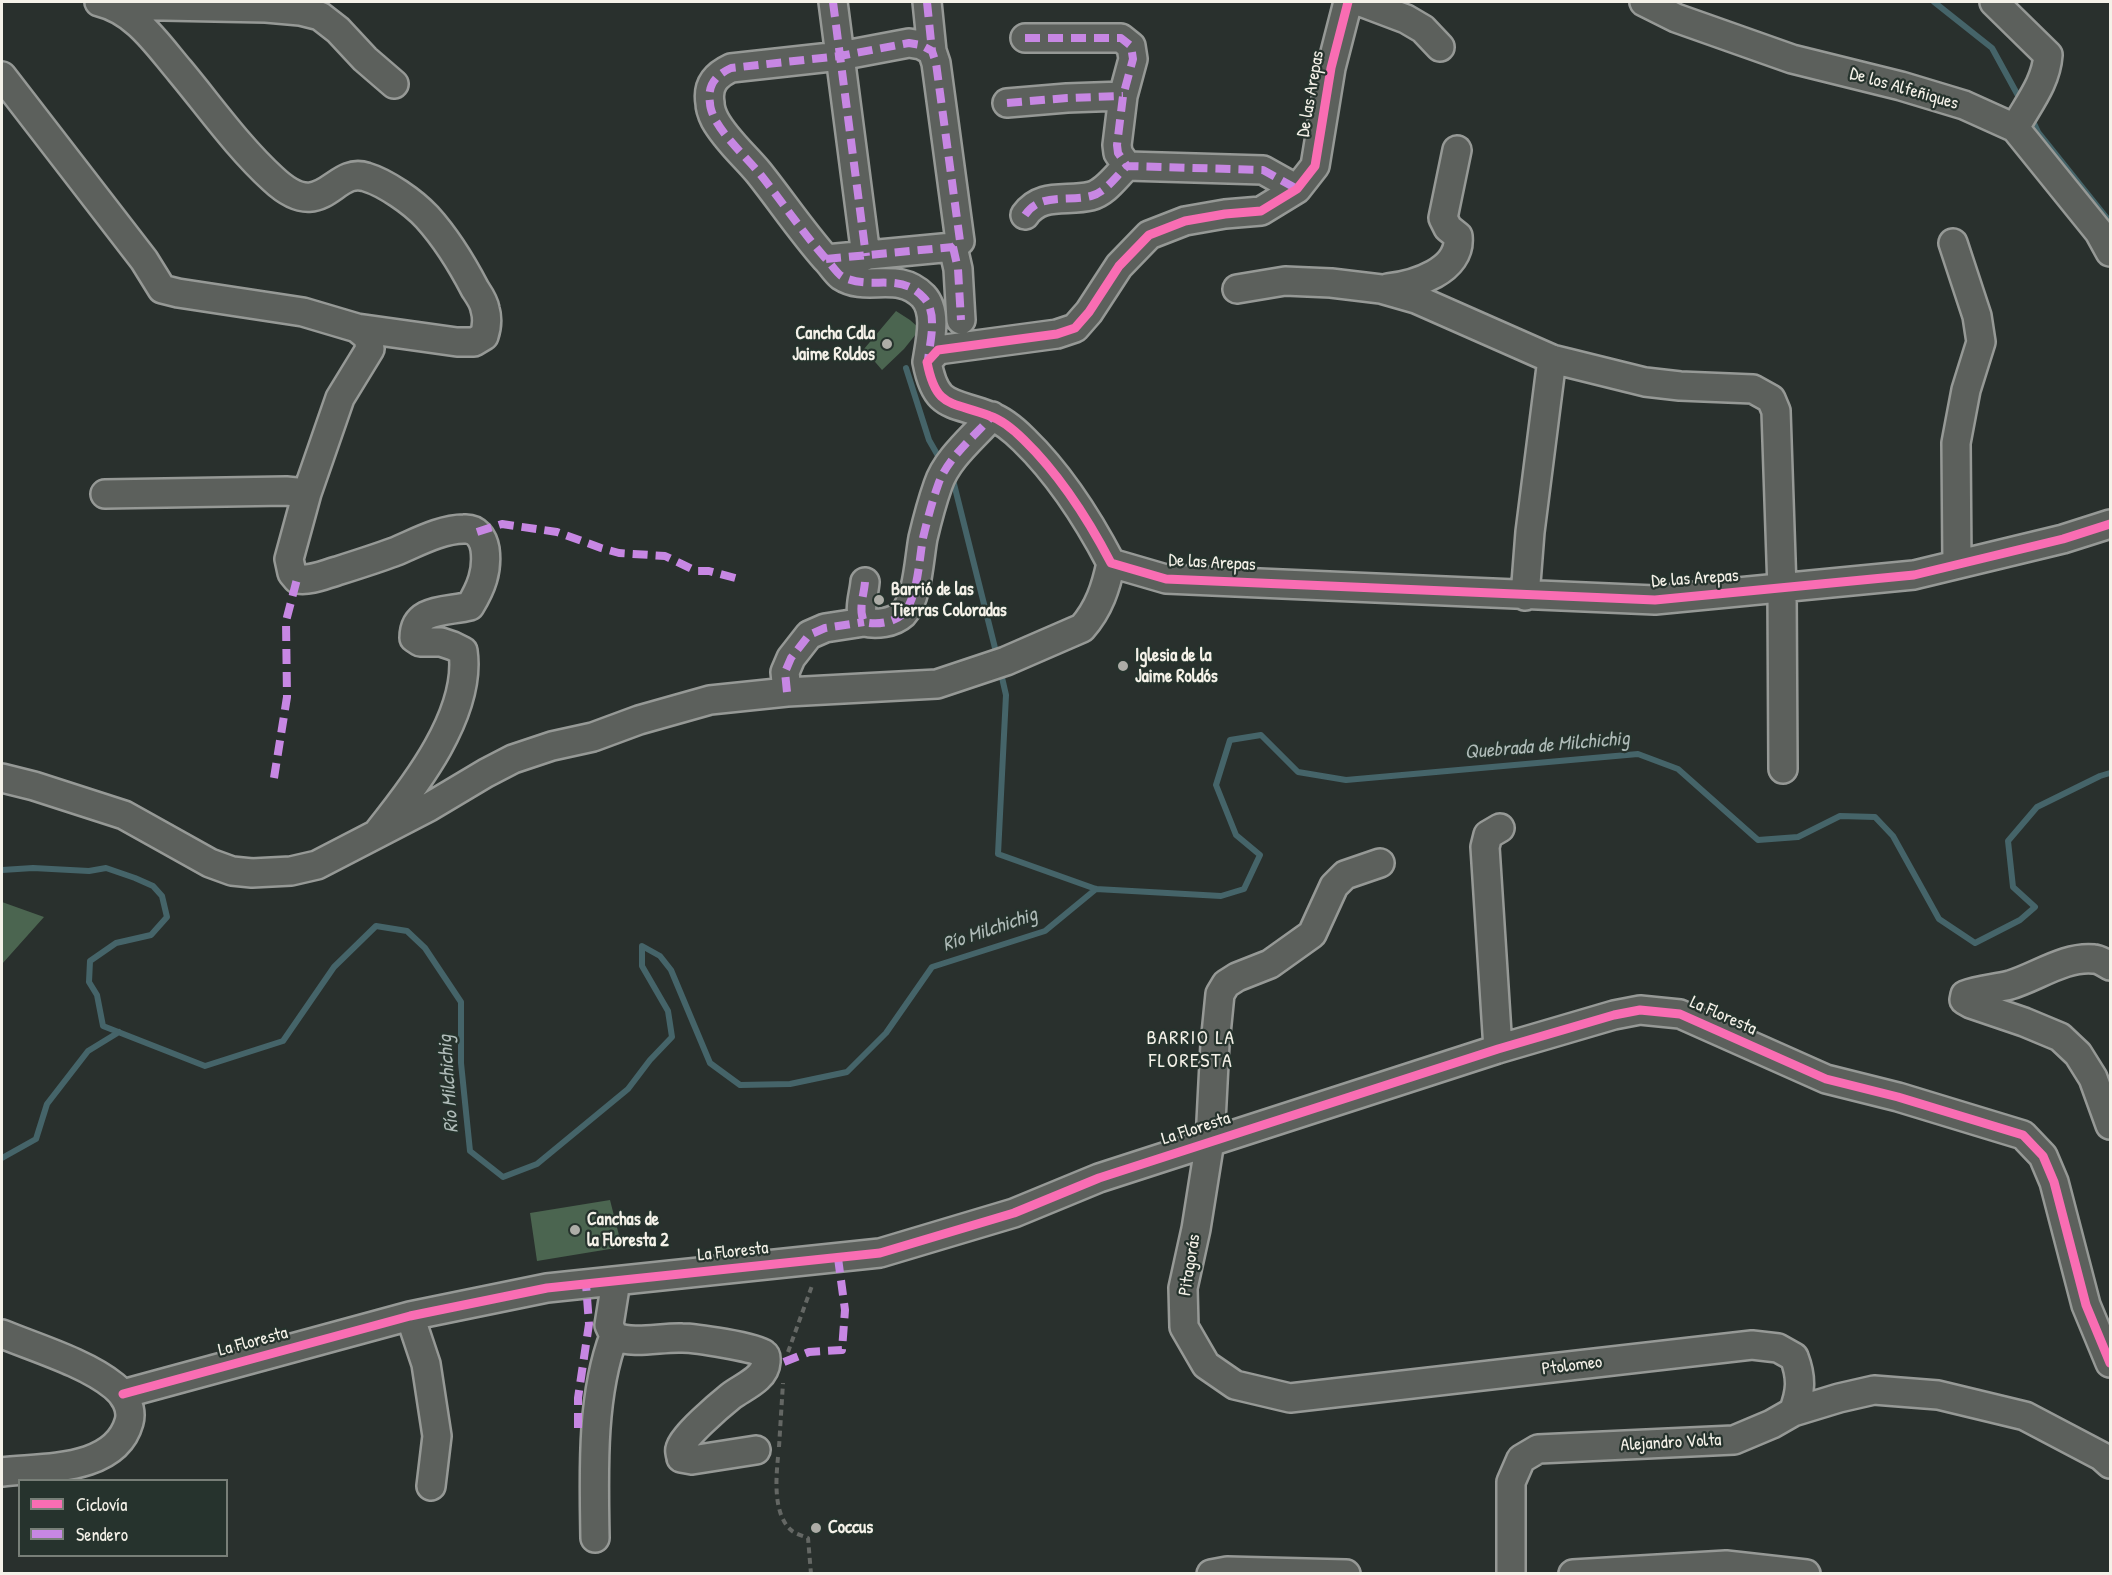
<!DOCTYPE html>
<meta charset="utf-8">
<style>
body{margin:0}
#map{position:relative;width:2112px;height:1575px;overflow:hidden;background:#29302d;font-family:"Patrick Hand",sans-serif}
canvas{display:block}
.frame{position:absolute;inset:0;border:3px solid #f4f1e8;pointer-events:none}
.legend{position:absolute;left:18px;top:1479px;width:210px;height:78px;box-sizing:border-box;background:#26332d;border:2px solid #787f78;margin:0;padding:8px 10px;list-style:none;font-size:18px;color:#f4f1e8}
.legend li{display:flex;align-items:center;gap:12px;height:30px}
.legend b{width:30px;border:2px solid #787f78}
</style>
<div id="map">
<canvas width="2112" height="1575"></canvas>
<div class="frame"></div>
<ul class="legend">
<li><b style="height:8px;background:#f96db3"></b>Ciclovía</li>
<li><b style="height:8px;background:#c787e3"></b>Sendero</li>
</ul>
</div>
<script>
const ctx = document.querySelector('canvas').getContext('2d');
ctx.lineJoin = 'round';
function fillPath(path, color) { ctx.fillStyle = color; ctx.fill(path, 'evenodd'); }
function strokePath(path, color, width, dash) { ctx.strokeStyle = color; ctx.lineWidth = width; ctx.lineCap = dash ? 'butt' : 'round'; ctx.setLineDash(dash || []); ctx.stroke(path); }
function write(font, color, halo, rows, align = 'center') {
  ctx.font = font + ' "Patrick Hand",sans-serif'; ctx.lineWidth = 4.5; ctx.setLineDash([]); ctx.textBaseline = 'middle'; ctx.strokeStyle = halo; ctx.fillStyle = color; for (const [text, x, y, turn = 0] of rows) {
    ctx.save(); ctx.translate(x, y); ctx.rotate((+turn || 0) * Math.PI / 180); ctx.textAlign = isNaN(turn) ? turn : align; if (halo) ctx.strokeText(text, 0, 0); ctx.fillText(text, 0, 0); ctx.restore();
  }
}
const green = new Path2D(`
 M896 311 910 320 920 329 904 349 882 370 864 349Z
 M2 902 44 917 2 964Z
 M610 1200 622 1247 537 1261 530 1213Z`);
const stream = new Path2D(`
 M1934 2 1992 48 2021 101
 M2031 117 2038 132 2110 222
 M906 368 929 440 941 461
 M950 478 954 484 997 656
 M1000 669 1006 695 998 854 1096 889 1221 896 1244 889 1260 855 1236 835 1216 785 1230 740 1261 735 1298 772 1346 780 1638 754 1678 769 1758 840 1798 837 1840 816 1875 817 1893 836 1939 919 1975 943 2020 920 2035 907 2013 887 2008 841 2037 807 2100 776 2110 773
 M2 870 33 868 89 871 106 868 135 878 153 886 162 896 167 917 151 935 116 943 90 961 89 982 97 995 103 1026 205 1066 283 1041 334 967 376 926 407 931 425 948 461 1002V1063L470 1151 503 1177 537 1164 628 1089 650 1060 672 1037 668 1011 642 966V946L660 956 671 970 710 1063 740 1085 790 1084 847 1072 886 1033 932 967 1045 931 1096 889
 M2 1158 36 1139 47 1104 88 1051 119 1032`);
const path = new Path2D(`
 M788 1352 813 1283
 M779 1447 783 1383
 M778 1457C776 1479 773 1514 791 1530 795 1534 803 1536 808 1538L811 1574`);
const minor = new Path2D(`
 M99 2C136 11 157 44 180 71 210 107 238 147 273 179 323 226 333 166 366 177 386 183 413 202 427 217 446 238 462 264 475 289 479 295 484 302 485 309 488 319 487 327 484 336L474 342H457L357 328
 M833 2 866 256
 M927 2 932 51
 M1348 2 1331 68 1315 166 1297 189 1261 211 1225 214 1185 221 1149 235 1119 266 1089 312 1075 328 1057 334 938 350 927 362C936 409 951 401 990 416 1002 420 1015 431 1024 440 1059 474 1088 519 1111 563L1166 579 1655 600 1914 575 2063 539 2110 524
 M1361 2 1406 19 1423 29 1440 47
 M1644 2 1676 18 1792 59 1901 86 1964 105 2015 128 2099 232 2110 252
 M1994 2 2048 55C2046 83 2028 104 2015 128
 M113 5 266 8 300 11 320 16 338 30 365 59 394 84
 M1025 38H1121L1131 46 1133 59 1123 96 1117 145 1118 153 1127 166 1263 170 1297 189
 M2 76 144 260 162 289 178 293 303 312 357 328 368 337 370 349 340 398 307 493 289 559 292 573 297 579C311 581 323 575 337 571 356 565 375 559 394 552 416 543 441 529 464 529 477 528 483 538 485 549 488 571 481 588 470 606 447 612 414 607 414 638L420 642H441L453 646 463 651C472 713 415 786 379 831
 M1007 103 1067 98 1123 96
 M1025 215C1041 192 1067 202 1091 196 1106 192 1116 176 1127 166
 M1953 243 1977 316 1981 342 1966 390 1956 443 1957 564
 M953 247 958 269 961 320
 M826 259 953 247 960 241 936 63 932 51 921 45 909 43 840 56 731 68C716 75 707 85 710 103 710 108 713 116 715 120 726 140 745 156 759 173 782 202 802 232 826 259 831 264 836 272 841 276 867 293 897 270 923 296 938 312 930 342 927 362
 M1388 288C1414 285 1462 271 1458 236L1448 228 1443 218 1457 150
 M1237 289 1285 281 1331 283 1381 289 1416 299 1552 359 1645 382 1680 386 1753 389 1771 399 1776 411 1782 589 1783 769
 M105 494 286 491 307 493
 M865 582C864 595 858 609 864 622 876 625 893 623 903 614 918 598 919 559 923 538 927 521 932 502 938 485 947 458 974 437 992 416
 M1525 596 1530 532 1552 359
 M787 692 785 672 791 658 809 635 825 628 864 622
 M2 778 34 786 124 815 210 863 232 871 252 873 291 871 317 865 429 807 486 773 513 759 552 746 593 737 639 720 710 700 787 692 937 684 1006 661 1082 628C1099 609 1106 587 1111 563
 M1380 863 1345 875 1334 886 1312 934 1270 964 1237 977 1226 984 1220 994 1215 1044 1210 1141 1196 1229 1183 1288 1184 1327 1206 1365 1235 1385 1290 1398 1752 1345 1778 1348 1794 1357C1802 1378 1801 1392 1793 1412
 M2110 966C2105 963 2099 959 2094 959 2065 956 2037 977 2010 985 1995 989 1979 989 1965 995L1964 1000 1971 1004 2024 1022 2060 1037 2078 1054 2093 1078 2110 1125
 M1498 1049 1485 847 1488 835 1500 828
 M616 1281 609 1325 614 1336C634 1345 660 1337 682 1338 695 1338 755 1347 764 1354 767 1356 766 1359 766 1362 765 1379 743 1387 731 1396 721 1404 681 1438 680 1449 679 1450 681 1457 681 1458L692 1460 756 1450
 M410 1316 426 1364 437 1436 431 1486
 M2 1334C36 1348 86 1363 114 1386 124 1394 133 1408 129 1422 115 1472 43 1467 2 1472
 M123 1394 410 1316 547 1288 880 1253 1014 1213 1099 1178 1498 1049 1614 1015 1640 1010 1680 1014 1826 1079 1898 1097 2023 1135 2043 1156 2054 1182 2086 1305 2110 1363
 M595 1538C594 1475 591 1396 614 1336
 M1211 1574 1227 1571 1346 1574
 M1511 1574V1482L1521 1459 1538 1449 1734 1440 1772 1424 1793 1412 1839 1398 1874 1390 1938 1395 2025 1416 2101 1456 2110 1464
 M1573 1574 1726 1565 1806 1574`);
const quiet = new Path2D(`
 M833 2 866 256
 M927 2 932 51
 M1025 38H1121L1131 46 1133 59 1123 96 1117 145 1118 153 1127 166 1263 170 1297 189
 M1007 103 1067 98 1123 96
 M1025 215C1041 192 1067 202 1091 196 1106 192 1116 176 1127 166
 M953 247 958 269 961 320
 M826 259 953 247 960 241 936 63 932 51 921 45 909 43 840 56 731 68C716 75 707 85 710 103 710 108 713 116 716 121 727 140 746 157 760 174 783 203 803 233 827 260 832 265 837 274 843 277 872 291 900 271 924 298 938 313 930 341 928 360
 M477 532 502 524 557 532 601 548 619 553 665 556 696 571H709L739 579
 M865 582C864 595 858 609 864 622 876 625 893 623 903 614 918 598 919 559 923 538 927 521 932 502 938 485 947 458 974 437 992 416
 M787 692 785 672 791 658 809 635 825 628 864 622
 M274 778 287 697 286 621 297 579
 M784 1362 809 1352 842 1350 845 1310 838 1258
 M578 1428V1398L589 1324 586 1284`);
const cycleway = new Path2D(`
 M1348 2 1331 68 1315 166 1297 189 1261 211 1225 214 1185 221 1149 235 1119 266 1089 312 1075 328 1057 334 938 350 927 362C936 409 951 401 990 416 1002 420 1015 431 1024 440 1059 474 1088 519 1111 563L1166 579 1655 600 1914 575 2063 539 2110 524
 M123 1394 410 1316 547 1288 880 1253 1014 1213 1099 1178 1498 1049 1614 1015 1640 1010 1680 1014 1826 1079 1898 1097 2023 1135 2043 1156 2054 1182 2086 1305 2110 1363`);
const markers = [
 [887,344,6,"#adada7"],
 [879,600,6,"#adada7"],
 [1123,666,6,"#adada7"],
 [575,1230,6,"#adada7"],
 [816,1528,6,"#adada7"]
];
const streetNames = [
 ["De los Alfeñiques",1904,89,16],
 ["De las Arepas",1311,94,-80],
 ["De las Arepas",1212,563,3],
 ["De las Arepas",1695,579,-4],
 ["La Floresta",1723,1016,24],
 ["La Floresta",1196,1129,-18],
 ["La Floresta",733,1252,-6],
 ["Pitagorás",1190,1265,-81],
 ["La Floresta",253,1342,-15],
 ["Ptolomeo",1572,1366,-7],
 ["Alejandro Volta",1671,1443,-3]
];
const poiNames = [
 ["Cancha Cdla",875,334,"right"],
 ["Jaime Roldos",875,355,"right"],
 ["Barrió de las",891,590],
 ["Tierras Coloradas",891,611],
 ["Iglesia de la",1135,656],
 ["Jaime Roldós",1135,677],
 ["Canchas de",587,1220],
 ["la Floresta 2",587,1241],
 ["Coccus",828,1528]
];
const waterNames = [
 ["Quebrada de Milchichig",1547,746,-5],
 ["Río Milchichig",990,930,-19],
 ["Río Milchichig",449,1084,-94]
];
const neighbourhoodNames = [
 ["BARRIO LA",1191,1039],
 ["FLORESTA",1191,1062]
];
fillPath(green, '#4b6550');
strokePath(stream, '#456469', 6);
strokePath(minor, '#969996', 32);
strokePath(path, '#646764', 4, [6, 4.5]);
strokePath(minor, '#5c605c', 27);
strokePath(quiet, '#c787e3', 8, [15, 8]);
strokePath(cycleway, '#f96db3', 9);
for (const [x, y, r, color] of markers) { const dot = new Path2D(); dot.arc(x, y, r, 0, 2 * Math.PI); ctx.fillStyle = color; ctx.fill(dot); strokePath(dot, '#26332d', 2); }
write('18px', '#f4f1e8', '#26332d', streetNames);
write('bold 18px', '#f4f1e8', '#26332d', poiNames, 'left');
write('italic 20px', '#afbbb8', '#26332d', waterNames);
ctx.letterSpacing = '1.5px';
write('20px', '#f4f1e8', '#26332d', neighbourhoodNames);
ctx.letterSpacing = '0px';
</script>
